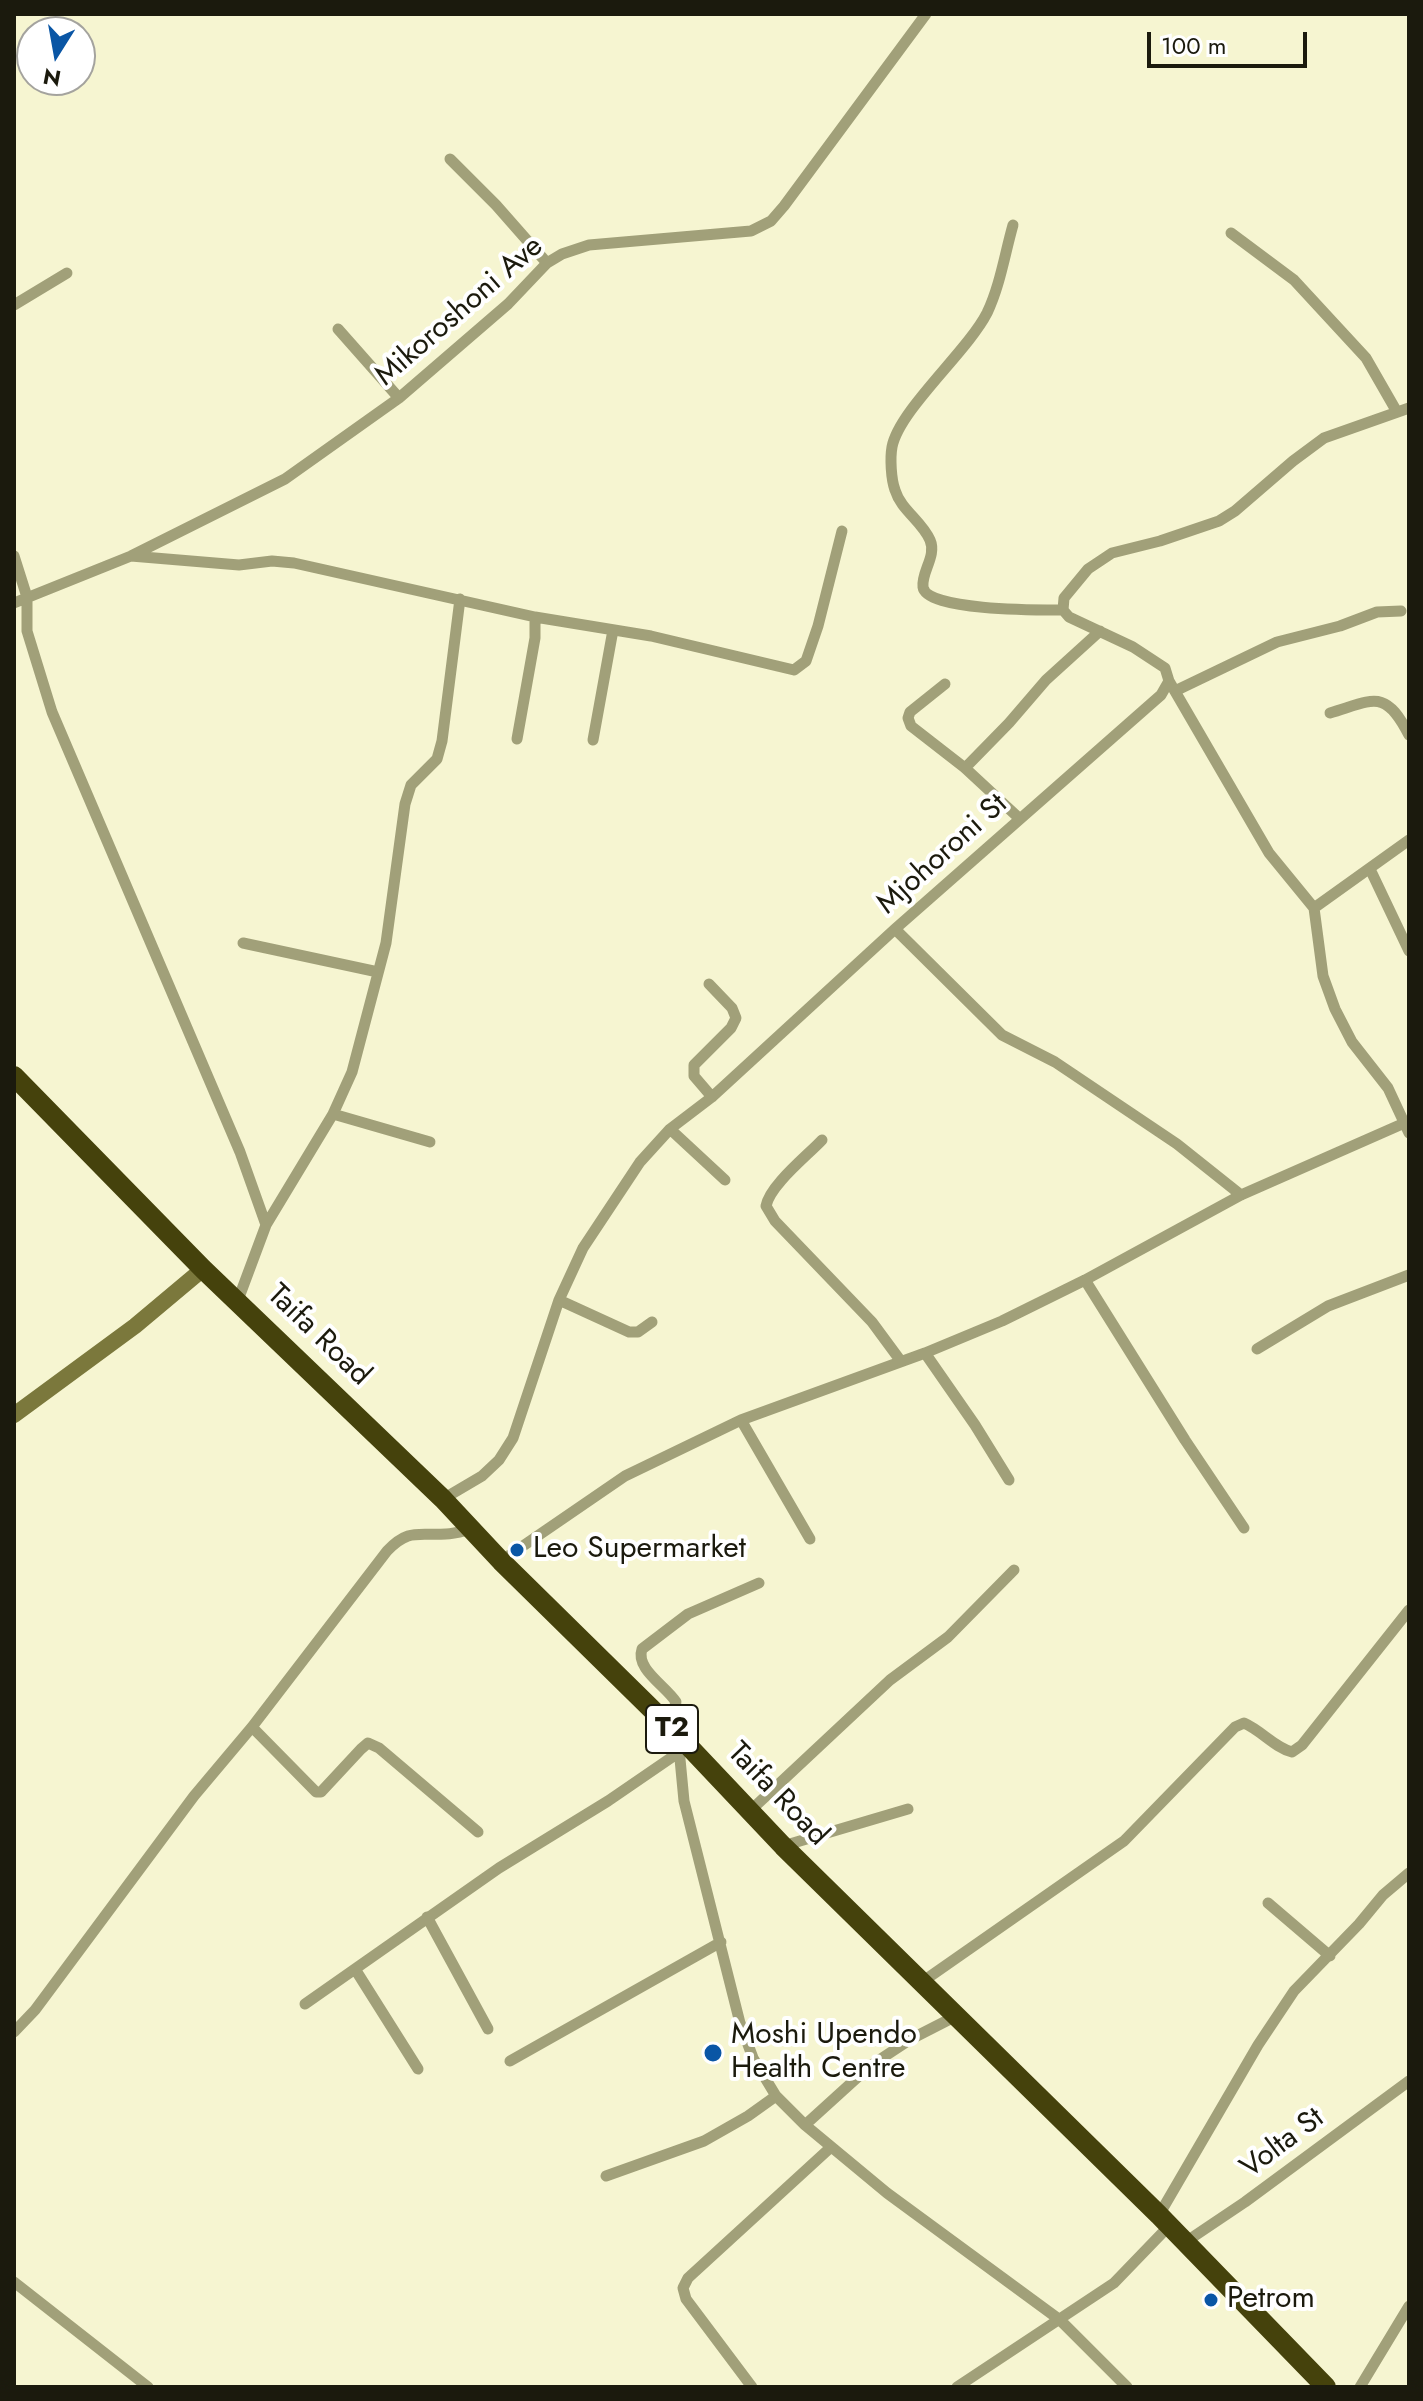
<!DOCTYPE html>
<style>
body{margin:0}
#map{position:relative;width:1423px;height:2401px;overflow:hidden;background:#f6f5d1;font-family:Jost,sans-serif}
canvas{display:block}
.frame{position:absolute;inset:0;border:16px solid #1b1a0d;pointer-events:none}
.north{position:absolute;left:16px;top:16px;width:80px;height:80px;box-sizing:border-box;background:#fff;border:2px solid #a4a39e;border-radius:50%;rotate:191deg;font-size:22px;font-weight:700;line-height:32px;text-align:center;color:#1b1a0d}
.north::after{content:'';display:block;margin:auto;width:28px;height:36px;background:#0a56a5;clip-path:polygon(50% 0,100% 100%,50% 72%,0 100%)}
.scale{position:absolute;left:1147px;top:32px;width:160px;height:36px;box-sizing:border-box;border:4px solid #1b1a0d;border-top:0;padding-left:10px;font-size:24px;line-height:28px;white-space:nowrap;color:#1b1a0d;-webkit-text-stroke:6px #fff;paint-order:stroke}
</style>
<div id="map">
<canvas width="1423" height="2401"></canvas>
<div class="frame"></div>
<div class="north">N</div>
<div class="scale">100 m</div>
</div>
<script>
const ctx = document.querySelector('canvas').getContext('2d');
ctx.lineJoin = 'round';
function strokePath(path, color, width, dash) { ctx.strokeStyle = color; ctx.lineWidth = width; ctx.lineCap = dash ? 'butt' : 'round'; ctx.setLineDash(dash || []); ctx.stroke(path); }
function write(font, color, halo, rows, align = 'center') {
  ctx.font = font + ' Jost,sans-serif'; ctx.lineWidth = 8; ctx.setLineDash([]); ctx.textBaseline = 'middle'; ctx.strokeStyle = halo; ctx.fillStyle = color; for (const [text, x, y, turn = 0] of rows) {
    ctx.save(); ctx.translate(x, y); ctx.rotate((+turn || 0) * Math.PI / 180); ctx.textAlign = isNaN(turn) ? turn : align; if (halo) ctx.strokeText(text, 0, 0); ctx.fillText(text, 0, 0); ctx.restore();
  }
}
const street = new Path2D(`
 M450 159 496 205 547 263
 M1013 225C1005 253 1000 286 987 313 967 352 899 410 892 447 890 458 891 479 895 490 901 510 922 521 930 540 937 556 921 572 923 587 926 611 1041 610 1063 610
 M1231 233 1294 280 1366 358 1397 412
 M14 305 67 273
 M338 329 399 398
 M14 556 27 597V631L52 712 240 1152 266 1225
 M131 556 239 565 272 561 294 563 535 617 651 636 794 670 806 661 818 626 842 531
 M14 603 131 556 285 479 399 398 508 304 547 263 562 254 589 245 751 231 771 221 784 206 926 14
 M1169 681 1269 853 1314 908 1323 976 1335 1009 1352 1042 1388 1088 1409 1133
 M945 684 910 712 908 718 911 726 965 768 1020 819
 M1175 691 1277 642 1340 626 1377 612 1401 611
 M1330 713C1374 700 1385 688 1409 735
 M517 739 535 638V617
 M593 740 613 630
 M965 768 1009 723 1046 680 1100 631
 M1370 869 1409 951
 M1314 908 1409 840
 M895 929 1002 1035 1055 1062 1177 1144 1241 1195
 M243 943 378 972
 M709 984 732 1008 736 1018 731 1028 694 1065V1076L712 1097
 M333 1114 430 1142
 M670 1129 725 1180
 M822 1140C807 1156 770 1185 766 1206L775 1221 872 1322 900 1360
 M1085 1280 1185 1440 1244 1528
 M238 1300 266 1225 333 1114 352 1072 386 943 405 804 411 785 437 759 442 741 460 599
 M559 1300 629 1332H638L652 1322
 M1257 1349 1328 1306 1409 1275
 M925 1353 975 1425 1009 1480
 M741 1420 810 1539
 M443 1499 482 1476 499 1460 513 1438 559 1300 583 1248 640 1162 670 1129 712 1097 895 929 1161 695 1169 681 1165 668 1133 647 1069 617 1063 610 1064 598 1088 569 1112 553 1160 541 1219 521 1235 511 1293 461 1324 438 1409 408
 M501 1561 625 1476 741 1420 925 1353 1002 1321 1085 1280 1241 1195 1409 1121
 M669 1726 676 1702C666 1686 635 1669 642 1649L688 1614 759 1583
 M252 1727 316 1792H321L361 1749 368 1743 379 1748 478 1832
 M678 1738 684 1801 740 2023 753 2058 776 2096 805 2125 887 2193 1060 2320 1127 2387
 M751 1810 890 1680 948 1637 1014 1570
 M783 1846 908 1809
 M1268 1903 1330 1956
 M427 1917 488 2029
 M355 1969 418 2069
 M922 1982 1124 1841 1235 1727 1244 1723C1262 1731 1274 1747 1292 1752L1302 1745 1409 1610
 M305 2004 499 1868 608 1801 678 1753
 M14 2032 35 2010 194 1796 252 1727 387 1551C409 1528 418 1536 446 1534 454 1534 463 1531 471 1529
 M510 2061 721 1942
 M805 2125 870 2066 911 2039 956 2016
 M606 2176 704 2141 748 2116 776 2096
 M1159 2215 1258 2045 1294 1991 1359 1924 1383 1895 1409 1873
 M1184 2243 1245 2202 1409 2081
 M14 2282 148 2387
 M752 2387 686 2299 683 2288 688 2278 830 2148
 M957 2387 1114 2283 1168 2227
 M1360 2387 1409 2306`);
const secondary = new Path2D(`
 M14 1415 135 1326 203 1269`);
const highway = new Path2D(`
 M14 1076 203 1269 443 1499 501 1561 678 1735 783 1846 1159 2215 1326 2387`);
const markers = [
 [517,1550,8,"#0a56a5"],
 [713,2053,10,"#0a56a5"],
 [1211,2300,8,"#0a56a5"]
];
const shields = [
 [672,1729,52]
];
const shieldNames = [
 ["T2",672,1729]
];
const streetNames = [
 ["Mikoroshoni Ave",460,312,-41],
 ["Mjohoroni St",943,855,-42],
 ["Taifa Road",318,1336,44],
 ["Taifa Road",777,1795,46],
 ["Volta St",1283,2144,-37]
];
const poiNames = [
 ["Leo Supermarket",533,1550],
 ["Moshi Upendo",731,2036],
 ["Health Centre",731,2070],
 ["Petrom",1227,2300]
];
strokePath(street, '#a1a079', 11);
strokePath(secondary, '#7b783c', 16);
strokePath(highway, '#45420c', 20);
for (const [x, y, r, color] of markers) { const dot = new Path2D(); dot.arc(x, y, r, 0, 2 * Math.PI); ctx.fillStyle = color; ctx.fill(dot); strokePath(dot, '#fff', 3); }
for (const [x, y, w] of shields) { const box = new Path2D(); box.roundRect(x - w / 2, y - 24, w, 48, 6); ctx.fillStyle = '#fff'; ctx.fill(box); strokePath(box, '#1b1a0d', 2); }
write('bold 28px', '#1b1a0d', null, shieldNames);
write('30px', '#1b1a0d', '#fff', streetNames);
write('30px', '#1b1a0d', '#fff', poiNames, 'left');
</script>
